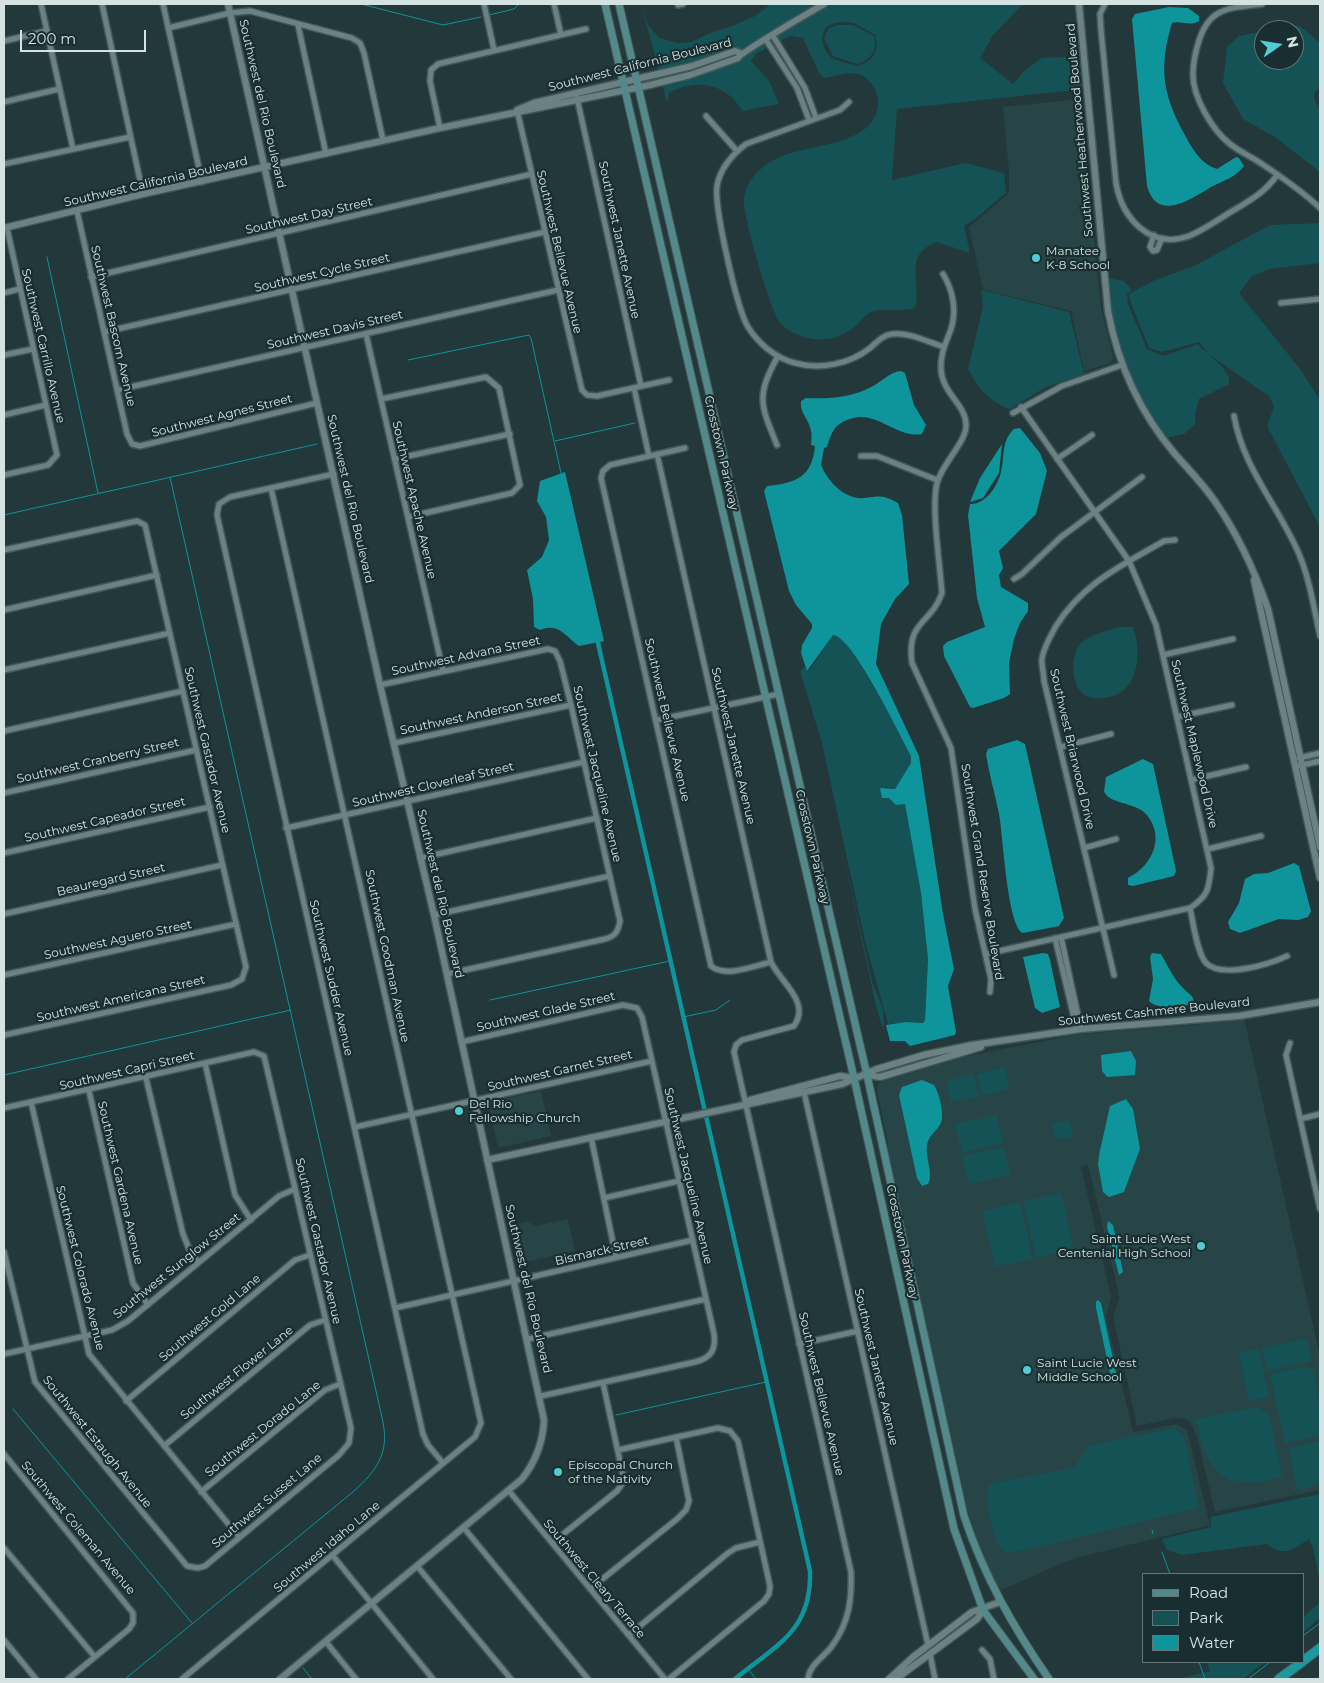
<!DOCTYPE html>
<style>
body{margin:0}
#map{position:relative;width:1324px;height:1683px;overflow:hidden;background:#23383a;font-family:Montserrat,sans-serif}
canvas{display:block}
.frame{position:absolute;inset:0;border:5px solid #d5e2e2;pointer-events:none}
.legend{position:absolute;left:1142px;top:1573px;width:162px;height:90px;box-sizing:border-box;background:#192e30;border:1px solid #647677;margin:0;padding:6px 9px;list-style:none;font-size:15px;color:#d5e2e2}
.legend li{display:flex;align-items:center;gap:10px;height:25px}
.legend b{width:25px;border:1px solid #647677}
.north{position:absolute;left:1254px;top:20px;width:50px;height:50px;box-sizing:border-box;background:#192e30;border:1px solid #647677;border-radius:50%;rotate:77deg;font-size:14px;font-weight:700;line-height:20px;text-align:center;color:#d5e2e2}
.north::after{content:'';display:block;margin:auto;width:18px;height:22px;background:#51ccd3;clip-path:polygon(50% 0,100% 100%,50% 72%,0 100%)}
.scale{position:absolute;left:20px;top:30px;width:126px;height:22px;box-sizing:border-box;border:2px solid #d5e2e2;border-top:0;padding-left:6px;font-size:15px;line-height:18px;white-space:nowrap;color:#d5e2e2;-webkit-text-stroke:4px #192e30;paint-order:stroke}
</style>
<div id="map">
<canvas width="1324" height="1683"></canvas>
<div class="frame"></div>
<ul class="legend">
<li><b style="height:6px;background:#54898c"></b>Road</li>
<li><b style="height:14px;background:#145255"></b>Park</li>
<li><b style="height:14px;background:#0e949b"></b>Water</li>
</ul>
<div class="north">N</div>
<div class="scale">200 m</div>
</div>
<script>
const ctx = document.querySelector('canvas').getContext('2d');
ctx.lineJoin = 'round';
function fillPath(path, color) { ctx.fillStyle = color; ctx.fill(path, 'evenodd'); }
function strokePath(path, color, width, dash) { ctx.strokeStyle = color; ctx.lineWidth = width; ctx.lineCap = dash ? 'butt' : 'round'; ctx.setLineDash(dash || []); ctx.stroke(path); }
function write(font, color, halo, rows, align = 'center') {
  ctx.font = font + ' Montserrat,sans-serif'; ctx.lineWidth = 4.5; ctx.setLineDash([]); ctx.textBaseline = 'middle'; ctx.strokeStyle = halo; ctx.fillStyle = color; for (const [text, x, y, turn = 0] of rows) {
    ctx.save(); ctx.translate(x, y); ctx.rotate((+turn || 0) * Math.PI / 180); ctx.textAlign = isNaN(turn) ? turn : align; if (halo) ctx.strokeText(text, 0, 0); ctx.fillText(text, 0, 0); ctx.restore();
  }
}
const built = new Path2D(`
 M1080 99 1101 308 1113 357 1111 363 1084 371 1071 311 983 290 969 227 1009 193V172L1003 107Z
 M1244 1018 1320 1357V1490L1215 1512 1198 1440 1191 1423 1185 1419 1176 1418 1137 1426 1113 1316 1119 1299 1117 1286 1088 1165 1081 1166 1111 1297 1106 1317 1133 1432 1177 1424 1187 1430 1210 1525 1072 1559 1001 1590 991 1579 973 1531 951 1447 887 1152 888 1143 877 1091 878 1085 883 1080 945 1060 1081 1034 1194 1025Z
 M541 1091 551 1136 498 1148 489 1107H492L491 1102Z
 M568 1219 575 1251 521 1263 513 1225 528 1222 536 1226Z`);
const green = new Path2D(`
 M641 4 648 25 659 38 678 43 691 42 715 31 727 28 755 16 771 4H820L765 38 740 50 659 71Z
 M828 4H1023L993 35 980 58 1013 84 1024 71 1042 58 1082 56 1085 89 897 109 892 180 965 163 1004 173 1006 193 975 219 964 226 970 253 937 242C901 256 923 281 915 308 902 312 888 308 874 311 866 313 863 319 857 325 843 337 826 342 808 338 800 336 787 331 781 324 770 311 746 224 744 205 743 198 746 187 751 180 757 170 769 162 780 157 809 144 873 146 878 106 879 95 875 87 867 79 856 68 838 76 824 78L819 73 803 38 790 36 779 42 776 36ZM854 23 875 35C880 50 873 62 857 66 852 64 836 61 832 58 823 51 818 35 827 27 834 21 846 22 854 23Z
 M838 25H853L874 36C878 50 871 60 857 64L833 56 824 38 829 28Z
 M1300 26 1320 43V87L1315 92 1314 97 1320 112V172L1275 137 1243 119 1223 83 1227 47 1239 36 1264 31V60H1294V30H1271Z
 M765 43 768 47 756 54 751 61 769 81 779 104 742 111C727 83 696 78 669 93L667 103 662 84 742 54Z
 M1320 223V263L1269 269 1252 276 1239 293 1300 369 1320 400V527L1267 426 1274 407 1269 396 1208 354 1199 342 1162 352 1149 348 1131 303 1129 294 1153 281 1194 266 1270 225Z
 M1107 278 1124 281 1132 290 1127 294 1128 304 1147 349 1163 356 1198 344C1207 356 1232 369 1229 384L1199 399 1195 414V424L1184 434 1166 438C1129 389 1113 338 1107 278Z
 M981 290 1069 312 1084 374 1046 387 1010 409C989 402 978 388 968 369L983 307Z
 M1121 627H1133C1142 653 1140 694 1104 698 1098 699 1087 698 1082 693 1070 681 1070 649 1085 640 1095 634 1109 629 1121 627Z
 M833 634C852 636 900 736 911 756V763L895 789 885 787 893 802 905 804 921 893 928 959 925 1020 923 1023 906 1022 888 1024 865 941 822 743 800 671 805 666 807 671 811 668Z
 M836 822 872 981 883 1009 884 1025 882 1026 876 1006Z
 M1005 1067 1010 1089 982 1096 977 1074Z
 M974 1074 979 1096 951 1102 946 1081Z
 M997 1115 1003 1143 962 1153 955 1124Z
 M1070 1120 1073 1137 1055 1139 1052 1124Z
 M1004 1147 1010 1175 969 1184 962 1156Z
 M1061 1193 1074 1249 1036 1258 1023 1201Z
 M1020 1202 1033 1259 995 1267 982 1211Z
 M1307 1338 1312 1361 1267 1371 1262 1348Z
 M1259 1349 1269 1397 1249 1401 1239 1353Z
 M1306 1366 1314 1371 1320 1404V1435L1285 1443 1270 1376 1274 1373Z
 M1257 1407 1269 1415 1282 1477C1275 1478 1267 1480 1259 1482 1212 1488 1205 1455 1195 1419Z
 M1174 1428 1184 1435 1199 1508 1021 1551 1005 1553C991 1538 986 1507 988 1487L994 1483 1072 1468 1079 1461 1088 1446Z
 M1320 1441V1481L1309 1488 1298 1491 1289 1451 1290 1448Z
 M1320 1494V1582L1313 1548 1309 1539C1294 1549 1283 1558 1267 1544L1182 1555 1167 1550 1162 1539 1211 1527V1517Z
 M1320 1596V1618L1303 1632V1617L1319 1603Z
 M1207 1662H1265L1243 1679H1178L1210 1671Z`);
const water = new Path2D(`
 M1169 7 1188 8 1199 16V21C1190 27 1181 20 1172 23 1158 69 1163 96 1186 137 1193 150 1201 164 1217 169L1236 157 1239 158 1244 166C1236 177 1223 181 1211 187 1191 199 1157 223 1147 186L1132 19 1135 14Z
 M901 371 905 373 914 405 926 425 922 434C897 439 876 409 850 419 834 424 832 432 827 447L824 448 821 465C828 482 845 500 865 498 881 496 883 495 898 503L902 515 909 584 895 599 881 624 876 664 919 756 943 914 954 969 948 986 956 1032 955 1035 910 1046 905 1041H890L886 1025 906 1022 923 1023 925 1020 928 959 921 893 905 804 896 805 889 798H882L880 788 895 789 911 763V756C900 736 852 635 833 635L807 671 801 653 802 645 812 628V624L796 605 789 591 764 491 767 486C795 483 812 478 815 446L811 445C815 420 799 417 801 401L806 398C828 399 851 398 871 387 882 382 889 372 901 371Z
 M1020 428 1040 453 1047 471 1036 514 999 551 1003 568 999 575 1001 587 1028 603V611L1020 623 1014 639 1009 663 1010 694 1004 698 973 708 970 707 944 656 943 646 947 642 985 627 977 598 968 515 970 504C985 505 998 486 1001 472 1005 456 1001 441 1014 429Z
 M1002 444 999 473 983 498 970 502 980 478Z
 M565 472 604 641 579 646C566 637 559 622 540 630L534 627 533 599 527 570 542 557 549 540 546 517 537 501 540 481Z
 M1017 740 1025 744 1064 918 1059 926 1023 933C1007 927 1003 833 999 814 995 794 989 774 986 754L988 749Z
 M1143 759 1153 764 1176 871 1174 876 1133 886 1128 885V878C1152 866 1166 837 1146 814 1135 802 1108 804 1104 791L1106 777Z
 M1294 863 1299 866 1311 911 1308 917 1298 920 1279 919 1240 933 1230 929 1228 922 1239 903 1245 879 1254 874 1268 873Z
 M1043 953 1048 954 1050 960 1060 1007 1042 1013 1035 1008 1023 957Z
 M1152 953 1161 954C1168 966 1173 978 1183 988 1188 994 1194 995 1194 1003 1183 1008 1158 1010 1149 1001L1153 979 1150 957Z
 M1131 1051 1136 1061 1135 1075 1107 1077 1102 1071 1101 1055Z
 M922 1080 934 1085C939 1093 943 1109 942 1119 941 1129 928 1134 927 1145 925 1158 934 1173 928 1184L922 1186 917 1178 899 1095 902 1087Z
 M1126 1099 1133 1109 1140 1149 1124 1192 1109 1197 1103 1192 1098 1164 1099 1155 1110 1106Z
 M1108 1221 1113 1225 1123 1272 1119 1275 1107 1227Z
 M1098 1300 1101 1303 1118 1382 1116 1384 1112 1382 1096 1308V1302Z`);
const stream = new Path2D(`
 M361 4 443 25 481 17
 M489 15 514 9 519 4
 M47 257 98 493
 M408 360 529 335 531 338 561 473
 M555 441 635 423
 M4 515 317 444
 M490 1000 670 961
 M683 1017 716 1010 730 1000
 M4 1075 291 1010
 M13 1409 192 1623
 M616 1415 766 1382
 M1152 1530 1153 1534
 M1162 1552 1170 1574
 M1303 1636 1320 1623
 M1199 1662 1205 1679
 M303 1668 312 1679
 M748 1669 756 1679
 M125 1679 354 1491C377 1470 389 1454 383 1422L170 477
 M1248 1679 1270 1662`);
const canal = new Path2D(`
 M598 643 810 1571C812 1631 776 1645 735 1679`);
const minor = new Path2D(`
 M41 4 73 149
 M102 4 143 194
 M163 4 202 182
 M484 4 494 50
 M554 4 561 35
 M1105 4 1100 14 1101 30 1116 183C1122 218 1150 250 1189 236 1203 230 1216 221 1229 213 1247 202 1265 193 1277 175
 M1262 4C1229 8 1208 7 1198 44 1195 54 1193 64 1193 75 1193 97 1212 130 1230 144 1240 152 1252 157 1262 164 1283 178 1302 191 1320 208
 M678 5 683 4
 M298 25 326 154
 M168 28 230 13 250 11 352 38 360 43 364 53 383 140
 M773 36 805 88 816 118
 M766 40 797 88 809 120
 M4 41 46 31
 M577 98 641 386
 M4 102 59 89
 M849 102 840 110 746 144C733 154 720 169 717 186 714 207 737 309 748 327 758 343 775 358 795 363 820 370 850 364 870 348 877 342 883 335 892 334 909 332 928 342 944 347
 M517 110 582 390 587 395 597 396 669 380
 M706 116 737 151
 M440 128 430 81 431 70 438 64 586 29
 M4 164 130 137
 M77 211 127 434 132 444 140 446 317 403
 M1154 235 1150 247 1153 251 1157 250 1162 238
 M943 274C953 290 957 311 951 329 946 343 940 354 941 369 942 394 967 405 966 426 966 442 942 464 937 483 931 507 940 565 942 593 931 625 906 620 912 663L951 748 975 909 991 979 990 992
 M91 277 532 174
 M4 293 19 289
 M1281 303 1320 299
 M104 332 545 232
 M366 334 443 671
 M4 355 33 349
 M634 388 649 456
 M117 390 558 290
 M381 399 486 377 499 388 520 485 512 493 408 517
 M1013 413 1062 386 1122 365
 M4 415 46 405
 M1234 416C1243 468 1279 507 1299 554 1310 580 1314 609 1320 636
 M777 445C760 404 756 396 778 356
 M685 448 610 465 603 471 601 478 711 966C726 978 754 966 771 962
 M657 454 771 962C781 983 811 1002 794 1026L742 1040 736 1045 734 1052 851 1572C852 1599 849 1623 832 1646 824 1657 809 1665 808 1679
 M861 456H877L937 480
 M395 459 510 434
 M1057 459 1092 435
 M334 474 230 497 219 504 217 515 423 1434 428 1445 443 1463
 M4 475 48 465 57 455 7 228
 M4 550 137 521 145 525 246 967 242 979 231 985 4 1035
 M1014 579 1022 574 1061 537 1142 477
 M4 610 157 575
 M1163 655 1233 639
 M4 670 170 633
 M380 685 548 649 555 651 560 661 571 705 620 921C618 931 616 936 605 939L447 974
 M1177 717 1232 705
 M657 720 779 694
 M4 731 183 691
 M395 743 571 705
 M1061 747 1111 734
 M1299 758 1320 753
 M1298 766 1320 761
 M1191 780 1246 767
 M4 793 196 750
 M286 828 584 762
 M1084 848 1116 839
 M1208 849 1261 836
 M4 853 210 807
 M420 858 597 818
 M1190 908C1193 922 1197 953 1206 963 1222 979 1270 964 1287 956
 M4 914 222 865
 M434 915 610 876
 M1061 937 1081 1029
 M1055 938 1075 1022 1081 1029
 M986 954 1190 908C1208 896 1209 889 1211 868L1156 625 1129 561 1021 407
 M4 975 236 924
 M1114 975 1044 681C1044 674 1041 665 1042 658 1044 647 1051 635 1056 626 1083 583 1121 566 1164 541L1175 540
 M461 1042 623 1005 637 1008 642 1017 714 1334C716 1350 711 1358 695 1362L541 1396
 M1290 1043 1286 1055 1320 1209
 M205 1063 235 1195 251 1220
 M146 1078 183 1234 189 1249 198 1262
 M89 1091 133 1283 148 1305
 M804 1092 928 1645
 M31 1102 89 1354 239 1537
 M4 1108 254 1052 264 1056 351 1428 349 1443 339 1455 205 1566 198 1568 187 1566 35 1382 4 1252
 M1300 1119 1320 1114
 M355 1127 652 1061
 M591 1137 616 1257
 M604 1198 679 1181
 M395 1308 693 1240
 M528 1339 706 1299
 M799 1344 858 1331
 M4 1354 112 1330 128 1321 279 1196 295 1189
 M126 1401 295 1260 310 1255
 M164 1446 310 1325 325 1320
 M618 1450 718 1428 730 1431 738 1441 770 1586 769 1594 764 1601 669 1679
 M4 1454 133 1613V1623L129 1629 68 1679
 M509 1491 665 1679
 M201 1492 325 1390 340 1384
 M464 1528 588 1679
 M552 1543 617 1491 622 1484 623 1475 603 1383
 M4 1548 95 1657
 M333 1556 433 1679
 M417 1566 511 1679
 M590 1589 677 1519 686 1510 689 1501 676 1437
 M629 1635 728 1553 736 1548 760 1542
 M4 1640 36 1679
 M326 1642 356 1679
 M982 1650 990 1659 994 1679
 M930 1654 935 1679
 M182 1679 475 1437 481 1423 271 488`);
const tertiary = new Path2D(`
 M228 4 380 685 434 915 544 1420C543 1443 536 1461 522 1479L280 1679
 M1079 4 1108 311C1118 364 1140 413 1175 454 1189 470 1204 485 1216 503 1238 535 1255 572 1268 609L1320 847
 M517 110 534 103 692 66 735 51 740 53
 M4 228 143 194 440 128 650 85 690 75 738 58C741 52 812 11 824 4
 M1254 580 1320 878
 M867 1075 880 1077 981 1047
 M750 1100 840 1076 854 1078
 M487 1160 842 1084 877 1069 924 1055 972 1045 1081 1029 1239 1016 1320 1002
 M889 1679 913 1657 972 1612 1000 1602
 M896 1679 977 1619 983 1610`);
const secondary = new Path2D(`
 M605 4 854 1078 954 1529 983 1610 1034 1679
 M619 4 867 1075 964 1516C984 1576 1013 1627 1049 1679`);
const motorway = new Path2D(`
 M1303 1661 1320 1648
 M1279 1679 1302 1662`);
const markers = [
 [1036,258,5,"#51ccd3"],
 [459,1111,5,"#51ccd3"],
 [1201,1246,5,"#51ccd3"],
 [1027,1370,5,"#51ccd3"],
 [558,1472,5,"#51ccd3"]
];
const streetNames = [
 ["Southwest California Boulevard",640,65,-14],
 ["Southwest del Rio Boulevard",262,104,77],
 ["Southwest Heatherwood Boulevard",1080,130,-95],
 ["Southwest California Boulevard",156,182,-13],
 ["Southwest Day Street",309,216,-13],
 ["Southwest Janette Avenue",619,240,78],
 ["Southwest Bellevue Avenue",559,252,77],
 ["Southwest Cycle Street",322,273,-13],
 ["Southwest Bascom Avenue",113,326,77],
 ["Southwest Davis Street",335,330,-13],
 ["Southwest Carrillo Avenue",43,346,77],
 ["Southwest Agnes Street",222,416,-14],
 ["Crosstown Parkway",721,453,77],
 ["Southwest del Rio Boulevard",350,499,77],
 ["Southwest Apache Avenue",414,500,77],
 ["Southwest Advana Street",466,656,-12],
 ["Southwest Anderson Street",481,714,-12],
 ["Southwest Bellevue Avenue",667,720,77],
 ["Southwest Maplewood Drive",1194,744,77],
 ["Southwest Janette Avenue",733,746,77],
 ["Southwest Briarwood Drive",1072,749,77],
 ["Southwest Gastador Avenue",207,750,77],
 ["Southwest Cranberry Street",98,761,-13],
 ["Southwest Jacqueline Avenue",597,774,77],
 ["Southwest Cloverleaf Street",433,785,-13],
 ["Southwest Capeador Street",105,820,-13],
 ["Crosstown Parkway",812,847,77],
 ["Southwest Grand Reserve Boulevard",982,872,81],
 ["Beauregard Street",111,880,-13],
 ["Southwest del Rio Boulevard",440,894,77],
 ["Southwest Aguero Street",118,940,-12],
 ["Southwest Goodman Avenue",387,956,78],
 ["Southwest Sudder Avenue",331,978,77],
 ["Southwest Americana Street",121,999,-13],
 ["Southwest Glade Street",546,1012,-13],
 ["Southwest Cashmere Boulevard",1154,1012,-6],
 ["Southwest Capri Street",127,1071,-13],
 ["Southwest Garnet Street",560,1071,-13],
 ["Southwest Jacqueline Avenue",688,1176,77],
 ["Southwest Gardena Avenue",120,1183,77],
 ["Southwest Gastador Avenue",318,1241,77],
 ["Crosstown Parkway",902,1242,78],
 ["Bismarck Street",602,1251,-13],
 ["Southwest Sunglow Street",177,1266,-39],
 ["Southwest Colorado Avenue",80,1268,76],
 ["Southwest del Rio Boulevard",528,1289,77],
 ["Southwest Gold Lane",210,1318,-40],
 ["Southwest Janette Avenue",876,1367,77],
 ["Southwest Flower Lane",237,1373,-39],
 ["Southwest Bellevue Avenue",821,1394,77],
 ["Southwest Dorado Lane",263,1429,-39],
 ["Southwest Estaugh Avenue",97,1442,51],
 ["Southwest Susset Lane",267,1501,-40],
 ["Southwest Coleman Avenue",78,1528,50],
 ["Southwest Idaho Lane",327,1547,-40],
 ["Southwest Cleary Terrace",594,1579,50]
];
const poiNames = [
 ["Manatee",1046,251],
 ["K-8 School",1046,265],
 ["Del Rio",469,1104],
 ["Fellowship Church",469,1118],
 ["Saint Lucie West",1191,1239,"right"],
 ["Centenial High School",1191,1253,"right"],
 ["Saint Lucie West",1037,1363],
 ["Middle School",1037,1377],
 ["Episcopal Church",568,1465],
 ["of the Nativity",568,1479]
];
fillPath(built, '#274446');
fillPath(green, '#145255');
fillPath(water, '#0e949b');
strokePath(stream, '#0e949b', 1);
strokePath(canal, '#0e949b', 4.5);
strokePath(minor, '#445657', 8);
strokePath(tertiary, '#445657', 9);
strokePath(secondary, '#445657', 9);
strokePath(motorway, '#445657', 11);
strokePath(minor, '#6b8284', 5);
strokePath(tertiary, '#6b8284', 6);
strokePath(secondary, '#54898c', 7);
strokePath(motorway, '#1e989f', 9);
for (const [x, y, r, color] of markers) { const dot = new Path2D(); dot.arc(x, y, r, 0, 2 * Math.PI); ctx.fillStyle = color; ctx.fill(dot); strokePath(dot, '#192e30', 2); }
write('12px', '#d5e2e2', '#192e30', streetNames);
write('12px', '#d5e2e2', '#192e30', poiNames, 'left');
</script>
